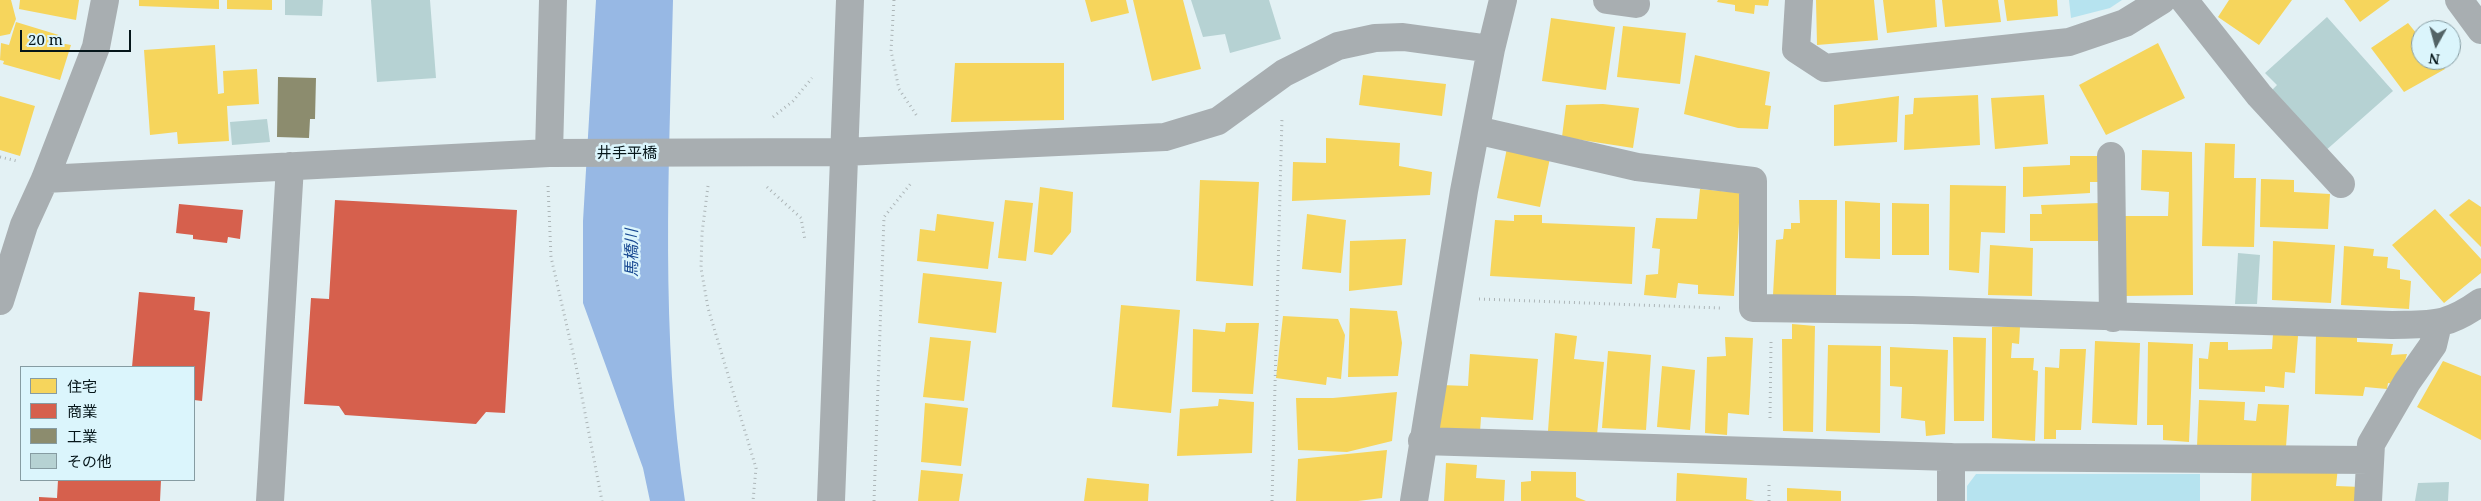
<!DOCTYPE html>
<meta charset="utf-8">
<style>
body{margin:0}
#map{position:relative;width:2481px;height:501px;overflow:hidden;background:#e3f1f4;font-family:"Noto Serif","Noto Sans JP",serif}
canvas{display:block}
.legend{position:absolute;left:20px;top:366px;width:175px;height:115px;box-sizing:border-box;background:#dbf5fc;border:1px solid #869ca2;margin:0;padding:6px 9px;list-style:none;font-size:15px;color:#06161a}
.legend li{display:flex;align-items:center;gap:10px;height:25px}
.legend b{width:25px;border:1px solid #869ca2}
.north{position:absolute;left:2411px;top:20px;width:50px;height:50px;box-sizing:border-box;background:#dbf5fc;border:1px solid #869ca2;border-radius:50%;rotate:187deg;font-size:14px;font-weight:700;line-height:20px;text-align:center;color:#06161a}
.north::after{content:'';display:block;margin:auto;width:18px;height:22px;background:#536366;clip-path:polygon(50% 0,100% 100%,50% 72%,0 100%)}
.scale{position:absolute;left:20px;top:30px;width:111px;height:22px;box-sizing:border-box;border:2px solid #06161a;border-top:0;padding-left:6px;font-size:15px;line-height:18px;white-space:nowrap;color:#06161a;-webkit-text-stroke:4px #dbf5fc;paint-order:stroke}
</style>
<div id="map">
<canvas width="2481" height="501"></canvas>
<ul class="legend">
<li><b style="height:14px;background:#f6d55c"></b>住宅</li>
<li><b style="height:14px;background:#d6604d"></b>商業</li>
<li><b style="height:14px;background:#8c8c6e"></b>工業</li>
<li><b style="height:14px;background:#b6d2d3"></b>その他</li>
</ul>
<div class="north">N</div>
<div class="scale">20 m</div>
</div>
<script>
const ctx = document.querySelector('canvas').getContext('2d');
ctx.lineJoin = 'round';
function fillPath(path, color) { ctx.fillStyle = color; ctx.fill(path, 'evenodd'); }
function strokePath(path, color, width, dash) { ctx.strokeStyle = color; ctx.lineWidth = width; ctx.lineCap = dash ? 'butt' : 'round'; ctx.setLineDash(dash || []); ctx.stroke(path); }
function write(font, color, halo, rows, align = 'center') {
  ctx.font = font + ' "Noto Serif","Noto Sans JP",serif'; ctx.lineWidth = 5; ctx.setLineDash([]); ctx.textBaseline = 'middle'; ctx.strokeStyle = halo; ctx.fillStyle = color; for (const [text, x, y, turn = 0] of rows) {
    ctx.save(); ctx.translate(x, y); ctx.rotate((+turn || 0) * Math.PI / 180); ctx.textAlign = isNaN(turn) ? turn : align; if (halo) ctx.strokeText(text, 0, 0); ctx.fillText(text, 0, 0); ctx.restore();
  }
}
const green = new Path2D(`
 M2069 0H2122L2110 8 2071 18Z
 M1976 474H2200V501H1967V486Z`);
const water = new Path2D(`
 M596 0H673C669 167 660 335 685 501H650L643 468 583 303V221Z`);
const homes = new Path2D(`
 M0 0H11L16 19 10 34 0 36Z
 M20 0H79L76 20 19 9Z
 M139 0H219V9L139 6Z
 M227 0H272V10L227 9Z
 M1085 0H1126L1129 13 1091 22Z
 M1133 0H1183L1201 69 1152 81Z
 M1718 0H1769L1768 6 1755 5 1754 14 1735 11V5L1717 2Z
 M1816 0H1874L1878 40 1817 45Z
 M1883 0H1935L1937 27 1887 33Z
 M1942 0H1998L2001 22 1945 27Z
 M2004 0H2057L2058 16 2007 21Z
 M2229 0H2292L2259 45 2218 17Z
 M2344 0H2390L2360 22Z
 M1551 18 1615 27 1606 90 1542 81Z
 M16 22 62 36 60 43 71 45 60 80 3 64 4 61 0 60 1 43 9 45Z
 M2408 23 2421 39V60H2438L2445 69 2404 92 2371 48Z
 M1623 26 1686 33 1680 84 1617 77Z
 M2158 43 2185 98 2106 135 2079 85Z
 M215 45 218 94 224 93 223 71 257 69 259 104 227 106 229 141 178 144 177 132 150 135 144 50Z
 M1695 55 1770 72 1765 105 1771 106 1768 129 1738 128 1684 114Z
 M955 63H1064V120L951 122Z
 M1363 75 1446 84 1442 116 1359 105Z
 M1978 95 1980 145 1904 150 1905 115 1913 114 1914 98Z
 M2044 95 2048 144 1995 149 1991 98Z
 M0 96 35 106 20 156 0 150Z
 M1899 96 1897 142 1834 146V105Z
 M1603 104 1639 108 1633 148 1562 137 1566 105Z
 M1326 138 1400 143 1399 166 1432 172 1430 195 1292 201 1293 162 1326 163Z
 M1508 143 1551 153 1540 207 1497 198Z
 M2205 143 2235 144 2234 178H2256L2254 247 2202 246Z
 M2142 150 2192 152 2193 295 2124 296V216H2168L2169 192 2141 190Z
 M2070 156H2099L2100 182H2090V193L2023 197V167L2070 165Z
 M2261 179 2294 180V192L2330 194 2328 229 2260 227Z
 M1200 180 1259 182 1253 286 1196 281Z
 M1950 185 2006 186 2005 233 1981 232 1979 273 1949 270Z
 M1040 187 1073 192 1071 232 1052 255 1034 252Z
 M1700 189 1741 193 1734 296 1698 294V285L1678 283 1676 298 1644 295 1646 275 1658 274 1660 249 1652 248 1656 218 1697 219Z
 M2469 199 2481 207V247L2449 215Z
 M1005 200 1033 203 1026 261 998 258Z
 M1799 200H1837L1836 297 1773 295 1776 240 1783 239 1784 229H1791V223H1800Z
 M1845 201 1880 203V259L1845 258Z
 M1892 203 1929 204V255H1892Z
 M2100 203 2099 241H2030V214H2042L2041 205Z
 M2435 209 2481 259V273L2444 303 2392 245Z
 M937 214 994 222 988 269 917 261 920 229 935 231Z
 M1307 214 1346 220 1341 273 1302 269Z
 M1514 215H1542V223L1635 227 1632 284 1490 276 1495 220 1514 221Z
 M1406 239 1402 285 1349 291 1350 241Z
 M2273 241 2335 245 2331 303 2272 300Z
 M1990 245 2033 248 2032 296 1988 295Z
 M2344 246 2374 249 2373 256 2388 257 2387 268 2400 270V279L2411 281 2409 309 2341 305Z
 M923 273 1002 282 996 333 918 323Z
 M1121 305 1180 310 1171 413 1112 407Z
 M1350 308 1397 311 1402 343 1398 376 1348 377Z
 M1283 316 1338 319 1345 335 1341 379 1327 377 1326 385 1276 378Z
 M1226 323H1259L1253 394 1192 392 1193 329 1225 332Z
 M1792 324 1815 326 1813 432 1783 431 1782 339H1792Z
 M1992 327H2020L2019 344 2012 343 2011 358H2034L2033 370 2038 371 2035 441 1992 438Z
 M2316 332 2357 334V342L2393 344 2391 355 2407 354 2398 385 2388 383 2387 389 2365 387 2363 396 2315 394Z
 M1555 333 1577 336 1574 359 1604 362 1597 435 1548 431Z
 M2273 334 2298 336 2295 373 2285 372 2284 388 2265 386V392L2199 389V358L2208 359 2210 342H2228V350L2272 349Z
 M930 337 971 341 964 401 923 397Z
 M1725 337 1753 338 1749 415 1728 413 1727 435 1705 433 1707 357 1726 356Z
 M1953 337 1986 338 1984 421H1954Z
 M2095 341 2140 343 2137 425 2092 423Z
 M2148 342 2193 344 2189 442 2163 440V425H2147Z
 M1828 345 1881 346 1880 433 1826 431Z
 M1890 347 1948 350 1945 434 1926 436 1925 421 1901 418 1902 387 1890 386Z
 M2060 349H2086L2081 430H2056V439H2044L2045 367 2059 368Z
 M1608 351 1651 355 1646 430 1602 428Z
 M1470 354 1538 359 1533 420 1481 417 1480 432 1437 429 1441 385 1468 386Z
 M2443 361 2481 376V440L2417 407Z
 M1662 366 1695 370 1690 430 1657 427Z
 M1397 392 1392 441 1347 452 1298 450 1296 398H1333Z
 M1219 399 1254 402 1252 453 1177 456 1180 409 1218 406Z
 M2199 400 2245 402 2244 420 2256 421 2258 404 2289 405 2286 447 2197 446Z
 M925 403 968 408 961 466 921 462Z
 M1387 450 1382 498 1358 501H1296L1298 459Z
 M1446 463 1477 465 1476 478 1505 480 1504 501H1444Z
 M2252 465 2338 467 2336 486 2361 487 2360 501H2251Z
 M921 470 963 474 959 501H918Z
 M1531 471 1576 472V497L1586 501H1521V482L1531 481Z
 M1677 473 1747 478 1746 499 1755 501H1676Z
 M1087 478 1149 484 1148 501H1084Z
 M1787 488 1841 491V501H1787Z`);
const shops = new Path2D(`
 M335 200 517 210 505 413 486 412 476 424 345 415 339 406 304 404 311 298 329 299Z
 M179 204 243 210 240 239 228 237 227 243 193 239V235L176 233Z
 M139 292 195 297 194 310 210 312 202 401 194 400V367H132Z
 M58 480H161L160 501H39V497L57 498Z`);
const industry = new Path2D(`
 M278 77 316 78 315 119H310L309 138 277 137Z`);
const building = new Path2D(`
 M285 0H323L322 16 285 15Z
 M371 0H430L436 78 377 82Z
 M1191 0H1269L1281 39 1230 53 1225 34 1203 37Z
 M2327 17 2393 91 2324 152 2270 92 2277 85 2265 73Z
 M267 119 270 142 232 145 230 122Z
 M2238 253 2260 255 2257 304H2235Z
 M2449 482 2448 501H2415L2418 483Z`);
const path = new Path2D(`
 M894 0 891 51 899 89 917 116
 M773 117 793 101 812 78
 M0 157 17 161
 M548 186 551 257 576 366 602 501
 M708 186 702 233 701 268 708 308 756 468 753 501
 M767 187 801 218 805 240
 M1479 299 1720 308
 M1770 418 1771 342
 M874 501 884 217 912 182
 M1272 501 1282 117
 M1769 501V484`);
const minor = new Path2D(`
 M1607 0 1636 4
 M1799 0 1796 49 1825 68 2069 42 2125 23 2162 0
 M2184 0 2259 95 2341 184
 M2459 0 2481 30
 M1476 130 1637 167 1753 181V308L1912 310 2392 325C2433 324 2446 327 2481 302
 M549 153 553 0
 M2111 156 2113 318
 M45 179 549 153 844 152 1165 137 1218 121 1284 73 1338 46 1375 38 1403 37 1491 49
 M0 301 24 225 45 179 96 47 105 0
 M1422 441 1951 457
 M270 501 290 166
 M831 501 850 0
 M1414 501 1464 191 1491 49 1503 0
 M1951 501V457L2370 460
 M2368 501 2371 444 2407 382 2433 345 2438 324`);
const streetNames = [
 ["井手平橋",627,154]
];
const waterNames = [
 ["馬橋川",632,253,-90]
];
fillPath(green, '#b6e3ef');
fillPath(water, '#97b8e4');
fillPath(homes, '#f6d55c');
fillPath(shops, '#d6604d');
fillPath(industry, '#8c8c6e');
fillPath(building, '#b6d2d3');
strokePath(path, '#adb6b8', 3, [1, 4]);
strokePath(minor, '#a8aeb1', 28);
write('15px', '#06161a', '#dbf5fc', streetNames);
write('italic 16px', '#184992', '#dbf5fc', waterNames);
</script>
